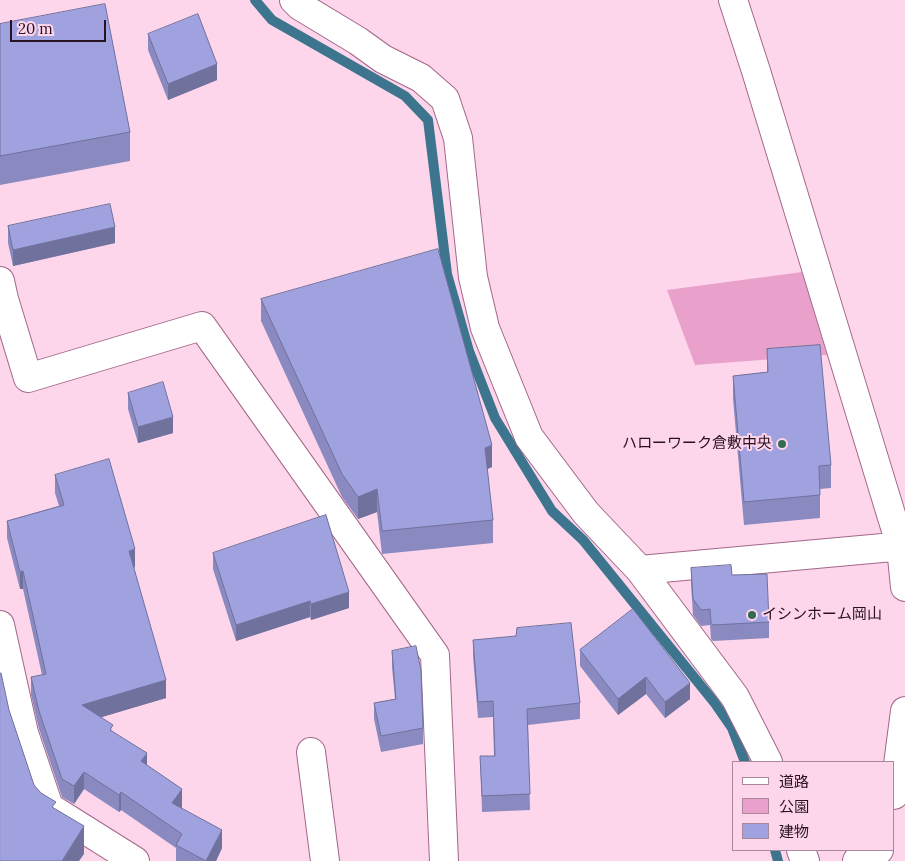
<!DOCTYPE html>
<meta charset="utf-8">
<style>
body{margin:0}
#map{position:relative;width:905px;height:861px;overflow:hidden;background:#fed6ec;font-family:Lora,"Noto Sans JP",serif}
canvas{display:block}
.legend{position:absolute;left:732px;top:761px;width:162px;height:90px;box-sizing:border-box;background:#fed6ec;border:1px solid #a9889b;margin:0;padding:6px 9px;list-style:none;font-size:15px;color:#291221}
.legend li{display:flex;align-items:center;gap:10px;height:25px}
.legend b{width:25px;border:1px solid #a9889b}
.scale{position:absolute;left:10px;top:20px;width:96px;height:22px;box-sizing:border-box;border:2px solid #291221;border-top:0;padding-left:6px;font-size:15px;line-height:18px;white-space:nowrap;color:#291221;-webkit-text-stroke:4px #fed6ec;paint-order:stroke}
</style>
<div id="map">
<canvas width="905" height="861"></canvas>
<ul class="legend">
<li><b style="height:6px;background:#fff"></b>道路</li>
<li><b style="height:14px;background:#e9a1cb"></b>公園</li>
<li><b style="height:14px;background:#a0a1df"></b>建物</li>
</ul>
<div class="scale">20 m</div>
</div>
<script>
const ctx = document.querySelector('canvas').getContext('2d');
ctx.lineJoin = 'round';
function fillPath(path, color) { ctx.fillStyle = color; ctx.fill(path, 'evenodd'); }
function strokePath(path, color, width, dash) { ctx.strokeStyle = color; ctx.lineWidth = width; ctx.lineCap = dash ? 'butt' : 'round'; ctx.setLineDash(dash || []); ctx.stroke(path); }
function write(font, color, halo, rows, align = 'center') {
  ctx.font = font + ' Lora,"Noto Sans JP",serif'; ctx.lineWidth = 4; ctx.setLineDash([]); ctx.textBaseline = 'middle'; ctx.strokeStyle = halo; ctx.fillStyle = color; for (const [text, x, y, turn = 0] of rows) {
    ctx.save(); ctx.translate(x, y); ctx.rotate((+turn || 0) * Math.PI / 180); ctx.textAlign = isNaN(turn) ? turn : align; if (halo) ctx.strokeText(text, 0, 0); ctx.fillText(text, 0, 0); ctx.restore();
  }
}
const green = new Path2D(`
 M802 272 827 355 695 365 667 290Z`);
const stream = new Path2D(`
 M255 0 272 20 405 96 428 120 447 274 469 351 495 418 552 511 583 540 714 702 732 728 745 762
 M775 850 778 861`);
const minor = new Path2D(`
 M294 0 300 6 358 41 383 59 421 78 445 99 458 138 473 277 485 328 529 437 586 513 640 570 735 697 768 762
 M733 0 756 71 901 547 905 587
 M0 281 4 299 28 378 202 326 435 655 444 861
 M640 570 905 546
 M0 625 24 733 49 807 135 861
 M311 752 325 861
 M894 795 905 711
 M801 850 805 861
 M857 861 879 850`);
const wall = new Path2D(`
 M0 24 130 132V161L0 185Z
 M148 34 217 80 168 100 148 50Z
 M8 226 115 243 13 266 8 243Z
 M261 299 492 467 487 469 493 520V543L382 554 377 512 358 519 342 497 261 321Z
 M767 349 831 465V488L820 489V518L744 525 733 399V376L767 372Z
 M128 393 173 433 138 443 128 409Z
 M55 475 135 567 134 568 166 698 101 717 113 732 147 765 182 807 181 808 222 848 216 861H176V848L121 810 119 812 84 789 74 804 62 797 39 729 31 695V677L42 675 23 589H20L7 538V521L59 506 55 493Z
 M213 553 349 608 311 620 310 617 236 641 213 569Z
 M691 568 732 575 769 622V638L713 641 711 639 710 625 701 626 693 615 691 584Z
 M633 609 690 699 665 718 646 694 618 715 580 666V650Z
 M473 640 580 703V719L528 725 530 810 482 812 480 756H494L493 717 478 718 473 656Z
 M392 651 423 728V744L381 752 374 719V703L395 699 392 667Z`);
const shadedWall = new Path2D(`
 M217 64V80L168 100V84Z
 M115 227V243L13 266V250Z
 M173 417V433L138 443V427Z
 M492 445V467L485 470V448Z
 M377 489V512L358 519V497Z
 M135 549V567L129 569V551Z
 M23 571V589H20V572Z
 M349 592V608L311 620V604Z
 M310 601V617L236 641V625Z
 M646 677V694L618 715V699Z
 M166 680V698L82 723V705Z
 M690 683V699L665 718V702Z
 M147 753V771L141 761Z
 M84 772V789L74 804V786Z
 M182 789V807L172 821V803Z
 M121 792V810L119 812V795Z
 M84 826V854L79 861H62Z
 M222 830V848L216 861H206Z`);
const building = new Path2D(`
 M105 4 130 132 0 156V24Z
 M198 14 217 64 168 84 148 34Z
 M110 204 115 227 13 250 8 226Z
 M438 249 492 445 485 448 493 520 382 531 377 489 358 497 342 474 261 299Z
 M820 345 831 465 819 466 820 495 744 502 733 376 768 372 767 349Z
 M163 382 173 417 138 427 128 393Z
 M109 459 135 549 129 551 166 680 82 705 113 725 110 730 147 753 141 761 182 789 172 803 222 830 206 861 176 845 182 834 121 792 119 795 84 772 74 786 62 779 39 711 31 677 46 674 23 571 20 572 7 521 64 505 55 475Z
 M326 515 349 592 311 604 310 601 236 625 213 553Z
 M731 565 732 575 767 574 769 622 713 625 711 623 710 609 701 610 693 599 691 568Z
 M633 609 690 683 665 702 646 677 618 699 580 650Z
 M571 623 580 703 527 709 530 794 482 796 480 756H495L493 701 478 702 473 640 516 636 517 628Z
 M416 646 421 671 423 728 381 736 374 703 396 699 392 651Z
 M0 673H1L9 710 34 785 41 793 56 802 52 807 84 826 62 861H0Z`);
const markers = [
 [782,444,5,"#336b53"],
 [752,615,5,"#336b53"]
];
const poiNames = [
 ["ハローワーク倉敷中央",772,444],
 ["イシンホーム岡山",762,615,"left"]
];
fillPath(green, '#e9a1cb');
strokePath(stream, '#3d758e', 10);
strokePath(minor, '#a2678a', 30);
strokePath(minor, '#fff', 28);
fillPath(wall, '#8a8ac0');
fillPath(shadedWall, '#70719c');
fillPath(building, '#a0a1df');
strokePath(building, '#70719c', 1);
for (const [x, y, r, color] of markers) { const dot = new Path2D(); dot.arc(x, y, r, 0, 2 * Math.PI); ctx.fillStyle = color; ctx.fill(dot); strokePath(dot, '#fed6ec', 2); }
write('15px', '#291221', '#fed6ec', poiNames, 'right');
</script>
